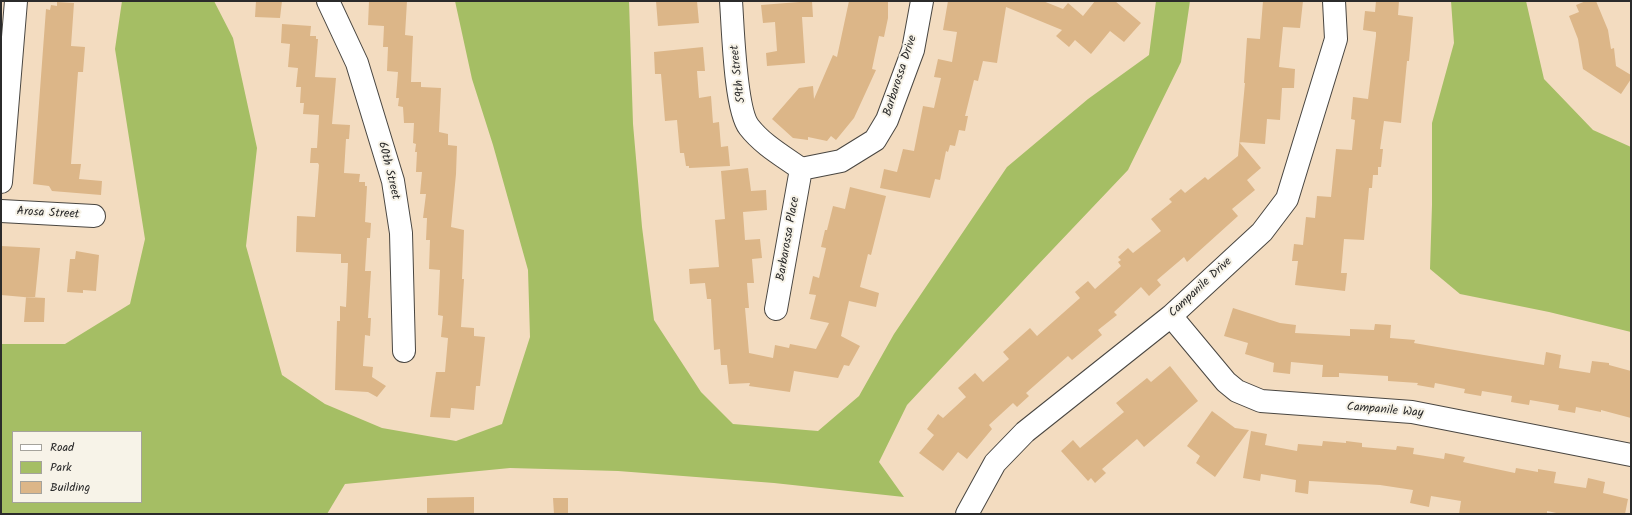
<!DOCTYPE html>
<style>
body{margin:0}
#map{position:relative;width:1632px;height:515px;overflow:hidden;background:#f3dcc0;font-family:Kalam,sans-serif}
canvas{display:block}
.frame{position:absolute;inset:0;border:2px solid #2b2b2b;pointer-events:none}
.legend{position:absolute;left:12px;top:431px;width:130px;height:72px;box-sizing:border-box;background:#f7f3e8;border:1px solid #a5a39c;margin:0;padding:5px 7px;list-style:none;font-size:12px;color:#2b2b2b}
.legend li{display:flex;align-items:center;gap:8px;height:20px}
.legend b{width:20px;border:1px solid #a5a39c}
</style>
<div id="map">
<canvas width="1632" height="515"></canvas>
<div class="frame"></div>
<ul class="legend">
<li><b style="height:5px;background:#fff"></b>Road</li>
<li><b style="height:11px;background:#a5be64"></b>Park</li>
<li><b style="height:11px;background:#dcb688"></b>Building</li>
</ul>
</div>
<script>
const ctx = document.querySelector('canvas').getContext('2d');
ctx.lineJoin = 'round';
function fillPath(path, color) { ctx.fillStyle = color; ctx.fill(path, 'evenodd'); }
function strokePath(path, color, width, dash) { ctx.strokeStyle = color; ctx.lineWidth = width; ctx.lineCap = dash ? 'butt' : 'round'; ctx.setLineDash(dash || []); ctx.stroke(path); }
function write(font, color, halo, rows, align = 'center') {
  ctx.font = font + ' Kalam,sans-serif'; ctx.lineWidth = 4; ctx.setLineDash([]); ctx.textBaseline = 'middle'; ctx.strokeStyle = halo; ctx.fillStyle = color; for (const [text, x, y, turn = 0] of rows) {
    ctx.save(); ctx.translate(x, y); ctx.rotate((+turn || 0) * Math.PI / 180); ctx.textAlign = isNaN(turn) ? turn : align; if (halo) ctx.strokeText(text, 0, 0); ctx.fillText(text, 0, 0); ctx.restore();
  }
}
const green = new Path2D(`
 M122 1H214L233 38 257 148 246 246 282 375 325 404 382 428 456 441 502 424 530 337 528 270 493 145 472 79 455 1H629L633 124 642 227 654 320 701 392 733 424 818 431 859 396 894 334 1007 167 1088 99 1149 55 1156 1H1190L1181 62 1128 170 1034 269 907 405 879 462 904 497 774 483 618 471 510 468 345 484 327 514H1V344H65L130 304 145 239 115 49ZM13 432H141V502H13Z
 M1451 1H1526L1544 79 1593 130 1631 147V332L1549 312 1460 294 1430 269 1432 205V123L1454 43Z`);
const building = new Path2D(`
 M256 1H282L280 18 255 17Z
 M369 1H407L405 35 413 36 411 82H421V87L441 88 439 132 448 134V145L457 146 456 174 451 227 464 230 462 279H464L461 327 474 328V336L485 337 480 386H476L474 410 451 408 450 418 430 417 436 372H445L448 338 441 337 443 316 438 315 440 270 429 269 430 240H426L427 218H423L426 194H420L422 172H416L417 152H415L416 144 413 143 414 123H404L403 107 398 106 399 98H396L398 72 387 71 388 47H383L384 26 368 25Z
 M656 1H697L699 23 658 26Z
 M812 1 813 17H802L805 63 767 66 766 53 777 51 775 22 763 23 761 5Z
 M849 1H888V18L884 37 879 36 872 69 876 70 854 118 836 140 831 136 827 141 808 137V140L793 138 772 119 799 88 813 86 814 99 833 55 837 57Z
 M948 1H1043L1063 9 1068 3 1083 16 1095 1H1115L1141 23 1124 42 1110 31 1091 54 1075 40 1069 47 1056 36 1062 30 1006 7 997 63 983 61 978 81 974 80 965 116H968L965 131 959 130 955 146 950 145 948 152 946 151 940 180 935 179 930 198 880 188 884 169 897 172 903 149 914 151 923 106 934 108 941 78 934 77 938 59 952 62 957 32 943 30Z
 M1263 1H1303L1300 28 1283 27 1279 67 1295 69 1294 88H1282L1280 120 1267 119 1265 144 1239 142 1261 168 1247 180 1255 190 1232 209 1238 216 1187 262 1184 257 1157 280 1161 285 1149 296 1141 287 1114 312 1117 315 1098 330 1102 335 1072 360 1068 356 1026 393 1029 396 1017 407 1013 403 989 425 992 429 967 459 958 452 943 471 919 453 934 435 927 429 938 414 943 418 966 397 958 388 975 373 983 382 1009 359 1003 352 1030 328 1037 336 1080 298 1075 292 1088 281 1095 289 1121 266 1118 262 1121 260 1118 257 1128 248 1133 253 1161 231 1151 219 1172 202 1169 199 1181 189 1185 193 1205 177 1208 180 1238 156 1245 83H1244L1247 38 1260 39Z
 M1376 1H1399L1398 15 1413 17 1409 61H1407L1401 123 1384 121 1380 149H1383L1381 167H1378V175H1373L1372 188H1369L1364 240 1344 239 1341 273H1347L1345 291 1295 285 1298 261H1292L1294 244 1303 245 1306 217 1315 218 1317 196 1331 197 1336 149 1352 150 1355 120 1351 119 1353 97 1368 99 1376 36V32L1363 30 1365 11 1375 12Z
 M1586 1H1596L1608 30 1611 49 1614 48 1616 66 1631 75V79L1621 94 1583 69 1578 39 1569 16 1579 12 1576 5Z
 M57 2 74 3 71 46 85 47 83 72H78L71 164H81L79 179 102 181 101 195 52 191 49 186 33 184 46 9 50 10 51 5 57 6Z
 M282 24 311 26 310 36H316V39H318L315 77 336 78 332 124 350 125 349 139H346L344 173 360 174 359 182H365V186H367L365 222 371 223 370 238H367L365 271H371L368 318H371L370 336 365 335 363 366 373 367 372 377 386 386 377 397 368 392 335 390 337 321H340V306L346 307 348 263H341V254L296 252 297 216 315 217 319 165 318 163H310L311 148H317L319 115 303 114 304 103H300L301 87H296L298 68 288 67 290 44 281 43Z
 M703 47 705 71H697L699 98 711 96 713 123 719 122 721 147 728 146 730 166 689 168V166H686L684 153H680L677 120 665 121 661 74H655L654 52Z
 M748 168 751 191 766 190 767 210 743 212 745 240 760 239 762 258 752 259 754 283H747L749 308H745L749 353 773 358 775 345 789 348 790 344 816 349 829 323 810 319 816 295 809 294 813 276 819 278 826 248 821 247 825 230H827L833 206 845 209 850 187 886 196 871 255 868 254 860 287 879 293 876 307 849 301 841 336 860 346 849 366 844 365 838 378 794 371 790 392 749 386 750 383 729 384 727 365H721L720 349 714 350 711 299H707L705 283 690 284 689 269 719 267 715 220 725 219 721 171Z
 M1 246 40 248 35 298 1 295Z
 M76 251 99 255 96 291 83 290V293L67 292 70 259H75Z
 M26 297 45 298 44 322H24Z
 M1233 308 1280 323 1296 325 1295 333 1350 336V329L1374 330 1375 324 1391 325 1390 338 1415 340 1414 343 1472 353 1544 365 1546 352 1561 355 1559 368 1590 373 1592 361 1609 363V365L1631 371V418L1601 410V412L1576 407 1575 413 1558 410 1559 405 1530 400 1529 405 1511 402 1512 396 1482 391 1481 396 1464 393 1465 389 1435 383 1434 388 1417 385 1418 383 1388 381V376L1339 373V377H1322L1323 365 1291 362 1290 374 1273 372 1274 363 1245 354 1248 343 1224 336Z
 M1170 366 1198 401 1144 447 1137 439 1102 469 1106 473 1095 483 1091 478 1088 481 1061 451 1073 440 1080 448 1124 412 1116 403 1147 378 1151 382Z
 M1212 411 1235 428 1249 430 1215 477 1196 463 1200 456 1187 446Z
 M1251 431 1267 434 1265 445 1297 451 1298 444 1322 446 1323 441 1346 443V441L1362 443V447L1396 450 1397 446 1414 448 1413 454 1444 459 1445 453 1465 457 1463 462 1515 473 1516 468 1538 472V469L1556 472 1554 483 1586 488 1588 478 1605 482 1603 493 1628 499 1625 514H1561L1547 511V514H1459L1461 501 1431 496 1429 507 1410 503 1413 490 1380 485 1309 481 1308 494 1295 492 1296 480 1261 474 1260 481 1243 478Z
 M474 497V514H427V498Z
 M553 498H568V514H554Z`);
const minor = new Path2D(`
 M328 1 357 63 393 181 401 233 404 351
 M731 1C733 27 735 109 749 127 763 145 783 156 801 169
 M801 169 841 161 875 140 887 120 913 50 922 1
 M1 182 16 1
 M1 211 94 216
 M776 309 801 169
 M1171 316 1226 382 1237 391 1261 401 1412 412 1631 455
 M967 514 995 463 1025 432 1171 316 1262 232 1287 199 1336 39 1334 1`);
const streetNames = [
 ["59th Street",739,74,-97],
 ["Barbarossa Drive",901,76,-72],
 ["60th Street",388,171,76],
 ["Arosa Street",48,214,3],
 ["Barbarossa Place",789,239,-80],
 ["Campanile Drive",1201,288,-43],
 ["Campanile Way",1385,411,5]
];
fillPath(green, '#a5be64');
fillPath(building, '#dcb688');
strokePath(minor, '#494641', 24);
strokePath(minor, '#fff', 22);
write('12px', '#2b2b2b', '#f7f3e8', streetNames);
</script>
